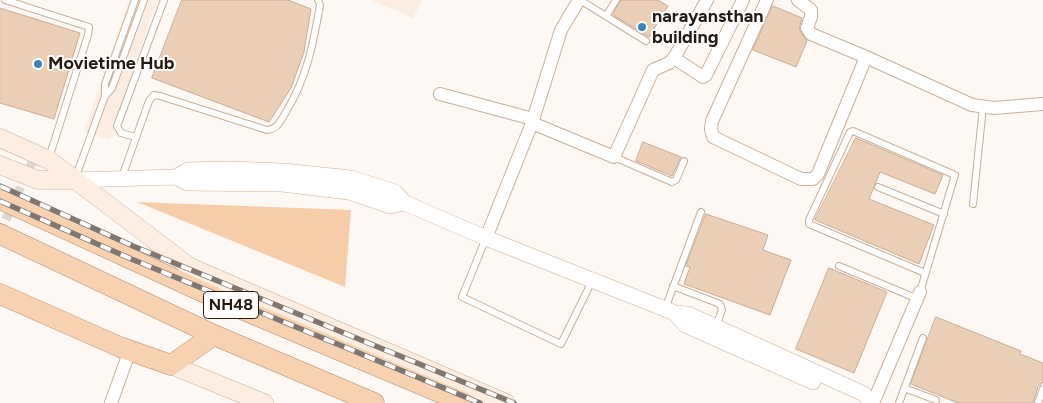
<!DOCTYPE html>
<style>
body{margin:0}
canvas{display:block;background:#fef8f4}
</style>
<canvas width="1043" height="403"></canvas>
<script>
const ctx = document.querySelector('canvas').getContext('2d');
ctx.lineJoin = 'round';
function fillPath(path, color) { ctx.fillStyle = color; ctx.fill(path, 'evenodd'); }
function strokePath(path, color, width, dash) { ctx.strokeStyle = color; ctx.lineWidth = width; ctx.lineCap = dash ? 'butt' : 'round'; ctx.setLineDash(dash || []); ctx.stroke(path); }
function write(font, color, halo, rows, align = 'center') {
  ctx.font = font + ' Figtree,sans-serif'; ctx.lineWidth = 4; ctx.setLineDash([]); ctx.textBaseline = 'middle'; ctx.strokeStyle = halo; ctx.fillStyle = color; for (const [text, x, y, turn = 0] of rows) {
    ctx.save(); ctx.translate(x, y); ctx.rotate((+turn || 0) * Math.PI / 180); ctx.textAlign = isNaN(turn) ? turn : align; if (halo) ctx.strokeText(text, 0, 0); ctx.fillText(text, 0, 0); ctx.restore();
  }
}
const built = new Path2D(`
 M129 0H157L110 140 84 132Z
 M371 0H422L413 18Z`);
const green = new Path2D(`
 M137 202 351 210 345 287Z`);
const building = new Path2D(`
 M182 0H288L311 9 304 52 291 88 269 122 152 78Z
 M621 0H658L668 6 649 37 613 15Z
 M773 6 802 18 799 29 807 41 796 67 753 50Z
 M0 8 80 33 54 119 0 103Z
 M856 138 943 175 935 194 880 172 869 199 934 225 919 264 815 220Z
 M643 142 681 157 672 176 636 161Z
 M706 214 768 235 763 250 791 260 770 315 684 284 690 267 686 266Z
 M829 268 887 292 854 373 796 349Z
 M936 317 1021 351 1020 354 1043 363V382L1038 387 1033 403H958L911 384Z`);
const pedestrianTunnel = new Path2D(`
 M0 232 36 154`);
const service = new Path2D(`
 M5 0 89 27 88 35 49 158
 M580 0 646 41
 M606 16 616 0
 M105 96 112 88 144 0
 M136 137 121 133 117 126 164 0
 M614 157 672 182 676 180 684 161
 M122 177 149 101 154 95 160 96 267 130C278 129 281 120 286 112 307 77 313 45 320 5L318 0
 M75 179 105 96V84L135 0
 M878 187 944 214
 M973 204 983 107
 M486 238 462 297 561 344 592 281
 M839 266 918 299
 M673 286 720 304 722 310 716 326
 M920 292 955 175 853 131 850 132 809 220V224L925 273
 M665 309 701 212
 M904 388 936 400
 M899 403 923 338
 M1038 403 1043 389`);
const minor = new Path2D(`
 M707 0 674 58 703 77 706 75 743 0
 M767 0 712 121 711 129 713 137 801 179H813L818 174 866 57
 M798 0 811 10V17L807 28 811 34 866 57 972 105 994 108 1043 104
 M440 94 533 119
 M532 123 614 157 653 70 669 63 674 58
 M486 238 532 123 561 30 579 0
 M111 403 130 350
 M873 403 920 292`);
const tertiary = new Path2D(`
 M176 177 188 170 229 169 283 171 351 178 395 192 405 203 486 238 675 313 688 314 864 394 872 403
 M75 180 176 177 188 183 282 184 349 192 390 206 405 203
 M675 313 685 325 813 382`);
const secondary = new Path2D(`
 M0 138 49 160 190 267 506 403
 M0 165 38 180H75
 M171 365 264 403`);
const trunk = new Path2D(`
 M0 199 227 303 465 403
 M0 234 214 335 374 403
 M0 294 120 347 171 365 214 335`);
const rail = new Path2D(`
 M0 186 133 246 514 403
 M0 201 129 258 480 403`);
const markers = [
 [642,27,5,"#3b86b9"],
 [38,64,5,"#3b86b9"]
];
const shields = [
 [231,305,55]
];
const shieldNames = [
 ["NH48",231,305]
];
const poiNames = [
 ["narayansthan",652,17],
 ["building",652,38],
 ["Movietime Hub",48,64]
];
fillPath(built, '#fcede2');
fillPath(green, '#f7cca8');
fillPath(building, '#eaceb6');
strokePath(building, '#c8ac95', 1);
strokePath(pedestrianTunnel, '#ddd7d2', 9, [9, 4.5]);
strokePath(service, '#caaf97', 8);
strokePath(minor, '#caaf97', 14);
strokePath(tertiary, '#caaf97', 16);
strokePath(secondary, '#caaf97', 19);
strokePath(trunk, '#ad8a6b', 21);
strokePath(service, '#fff', 6);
strokePath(minor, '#fff', 12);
strokePath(tertiary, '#fff', 15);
strokePath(secondary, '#fdeee1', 18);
strokePath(trunk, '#f8d2b0', 20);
strokePath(rail, '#7f7770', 5.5);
strokePath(rail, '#fff', 4, [11]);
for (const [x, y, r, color] of markers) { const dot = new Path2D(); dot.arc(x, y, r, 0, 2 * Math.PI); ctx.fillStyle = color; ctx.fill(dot); strokePath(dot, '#fff', 2); }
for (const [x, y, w] of shields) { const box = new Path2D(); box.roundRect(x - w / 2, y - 13.5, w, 27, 4); ctx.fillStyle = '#fff'; ctx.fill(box); strokePath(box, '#241a11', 1); }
write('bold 16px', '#241a11', null, shieldNames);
write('bold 18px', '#241a11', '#fff', poiNames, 'left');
</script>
